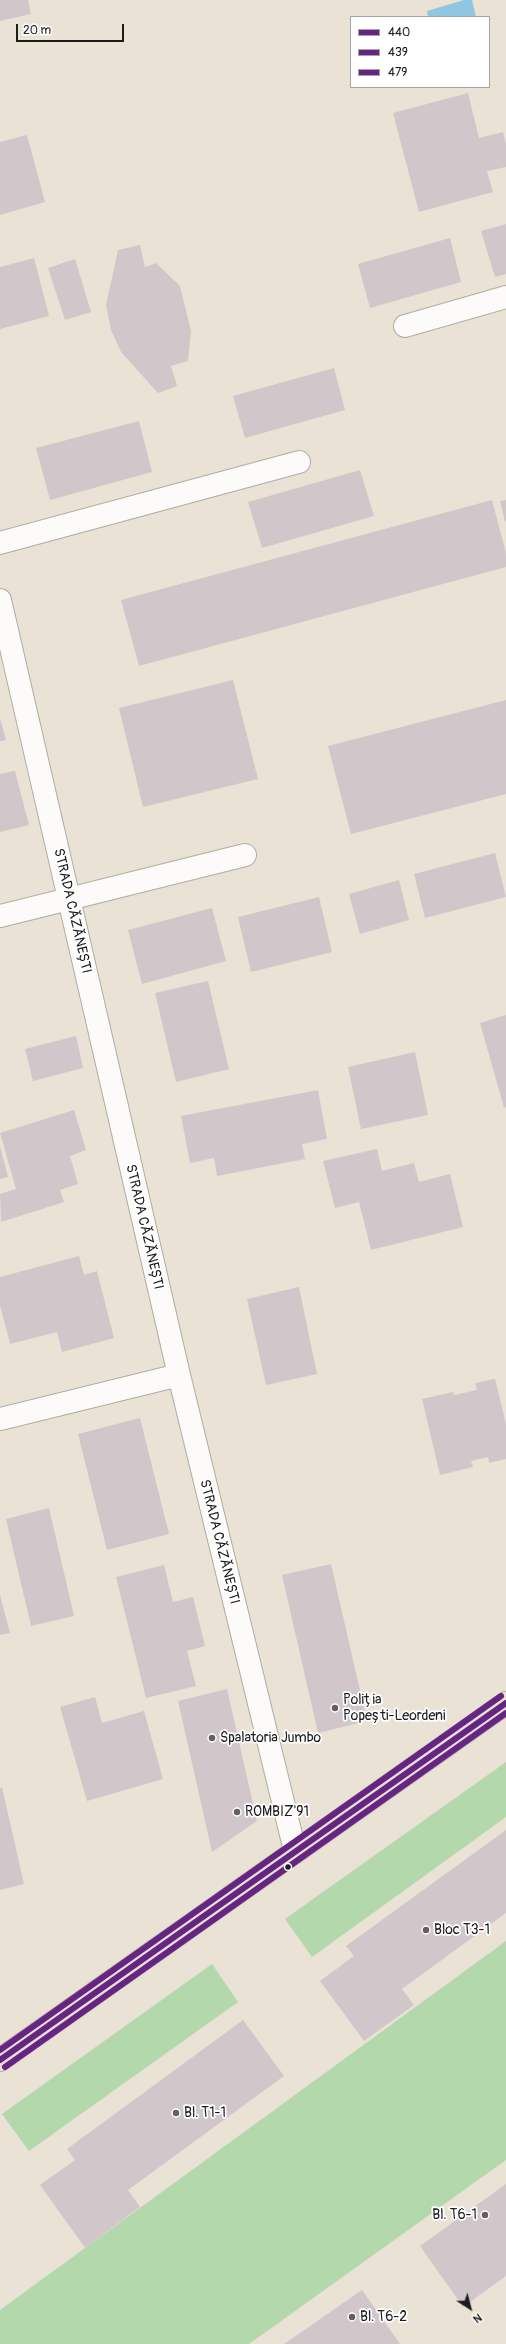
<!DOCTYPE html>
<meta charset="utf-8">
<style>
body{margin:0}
#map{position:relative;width:506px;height:2344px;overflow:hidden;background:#eae2d4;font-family:Pangolin,sans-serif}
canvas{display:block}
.legend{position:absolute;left:350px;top:16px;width:140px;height:72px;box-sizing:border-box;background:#fff;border:1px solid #a4a4a4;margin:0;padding:5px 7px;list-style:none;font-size:12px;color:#1c1c1c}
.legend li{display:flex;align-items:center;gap:8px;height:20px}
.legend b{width:20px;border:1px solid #a4a4a4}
.north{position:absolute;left:450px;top:2288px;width:40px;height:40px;-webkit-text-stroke:3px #fff;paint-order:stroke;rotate:144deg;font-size:11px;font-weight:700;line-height:16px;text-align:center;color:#1c1c1c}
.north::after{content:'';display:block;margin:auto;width:14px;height:18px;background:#1c1c1c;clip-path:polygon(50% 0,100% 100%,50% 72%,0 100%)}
.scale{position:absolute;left:16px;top:24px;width:108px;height:18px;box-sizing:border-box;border:2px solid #1c1c1c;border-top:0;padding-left:5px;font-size:12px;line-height:14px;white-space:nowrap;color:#1c1c1c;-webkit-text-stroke:3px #fff;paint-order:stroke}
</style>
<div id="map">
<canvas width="506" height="2344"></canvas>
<ul class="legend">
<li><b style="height:5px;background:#662483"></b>440</li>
<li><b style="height:5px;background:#662483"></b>439</li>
<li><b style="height:5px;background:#662483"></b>479</li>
</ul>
<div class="north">N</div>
<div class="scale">20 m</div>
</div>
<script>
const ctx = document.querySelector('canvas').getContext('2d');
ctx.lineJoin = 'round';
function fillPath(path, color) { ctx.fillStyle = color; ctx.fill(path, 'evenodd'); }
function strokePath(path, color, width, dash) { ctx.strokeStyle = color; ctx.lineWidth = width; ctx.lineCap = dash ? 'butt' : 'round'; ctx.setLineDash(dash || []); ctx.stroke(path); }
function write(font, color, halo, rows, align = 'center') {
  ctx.font = font + ' Pangolin,sans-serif'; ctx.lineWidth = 3.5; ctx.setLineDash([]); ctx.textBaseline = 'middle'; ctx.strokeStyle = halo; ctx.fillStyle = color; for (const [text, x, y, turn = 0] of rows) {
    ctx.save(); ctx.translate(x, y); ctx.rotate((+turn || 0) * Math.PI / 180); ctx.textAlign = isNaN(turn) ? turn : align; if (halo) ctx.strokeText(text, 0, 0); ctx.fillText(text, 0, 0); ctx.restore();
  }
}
const green = new Path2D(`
 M506 1762V1817L312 1957 285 1919Z
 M506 1941V2160L249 2344H0V2310Z
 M212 1964 238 2002 29 2151 2 2114Z`);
const water = new Path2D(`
 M464 0H472L476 17H428L427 11Z`);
const building = new Path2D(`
 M0 0H28L31 14 0 21Z
 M468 93 479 138 503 132 506 144V167L487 171 493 192 419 212 393 113Z
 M27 135 45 202 0 215V142Z
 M506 224V274L495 277 481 231Z
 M450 238 461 282 370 308 358 264Z
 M140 245 145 267 156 263 180 286 191 331 188 361 171 366 177 386 158 393 121 352 111 330 106 305 118 250Z
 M34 258 49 316 0 329V267Z
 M75 259 91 312 65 320 48 268Z
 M334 368 345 410 245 438 233 396Z
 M139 421 152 472 50 500 36 448Z
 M360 470 374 516 262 548 248 502Z
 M492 500 506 553V567L139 666 121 600Z
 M506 500V521L505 522 500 501Z
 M233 680 258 779 143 807 119 708Z
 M506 700V794L351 834 328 746Z
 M0 718 6 740 0 741Z
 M15 771 29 825 0 832V774Z
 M495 853 506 897 425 918 414 874Z
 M399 880 409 920 360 934 349 894Z
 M319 897 332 952 251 972 238 917Z
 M212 908 226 961 142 984 128 930Z
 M208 981 229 1069 176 1082 155 993Z
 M506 1015V1107L504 1108 480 1023Z
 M76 1036 83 1068 33 1081 25 1049Z
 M415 1052 428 1115 361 1129 348 1067Z
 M318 1090 327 1139 302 1144 305 1159 217 1176 214 1158 190 1163 181 1116Z
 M74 1110 86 1150 70 1156 78 1184 60 1190 64 1202 1 1222 0 1194 16 1189 0 1133Z
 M0 1146 8 1177 0 1179Z
 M377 1149 382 1171 414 1163 419 1182 450 1174 463 1227 371 1250 359 1202 335 1208 323 1161Z
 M79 1256 84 1275 97 1271 114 1338 62 1352 57 1332 10 1344 0 1305V1277Z
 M299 1287 317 1374 266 1385 247 1299Z
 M495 1379 506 1424V1459L489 1463 488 1457 471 1461 473 1467 440 1475 422 1399 453 1392 454 1395 477 1390 475 1383Z
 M140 1418 169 1534 107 1550 78 1434Z
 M49 1508 74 1616 31 1626 6 1519Z
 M331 1564 367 1721 318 1733 282 1575Z
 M164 1565 173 1602 193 1597 205 1646 187 1651 196 1686 146 1698 116 1577Z
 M0 1595 10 1633 0 1635Z
 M227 1689 257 1821 212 1852 178 1701Z
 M95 1697 102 1723 144 1711 163 1779 87 1801 60 1707Z
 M2 1787 24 1884 0 1890V1788Z
 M506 1830V1913L402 1989 414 2005 364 2041 320 1981 354 1956 346 1946Z
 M243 2020 284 2076 128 2190 140 2207 85 2248 40 2185 75 2160 67 2149Z
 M506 2184V2276L463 2307 420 2246Z
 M362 2290 400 2344H284Z`);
const street = new Path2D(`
 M405 326 506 297
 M0 543 299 462
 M0 600 179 1375 295 1851
 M0 916 245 855
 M0 1419 179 1375`);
const primary = new Path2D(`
 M0 2060 506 1703`);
const bus1 = new Path2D(`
 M0 2060 506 1703`);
const bus2 = new Path2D(`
 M5 2067 506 1713`);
const bus3 = new Path2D(`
 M0 2050 501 1696`);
const markers = [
 [335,1708,4,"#64615c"],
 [212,1738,4,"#64615c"],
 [237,1812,4,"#64615c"],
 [288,1867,3.5,"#1c1c1c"],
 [426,1930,4,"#64615c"],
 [176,2113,4,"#64615c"],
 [485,2215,4,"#64615c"],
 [352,2317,4,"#64615c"]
];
const streetNames = [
 ["STRADA CĂZĂNEȘTI",72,911,77],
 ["STRADA CĂZĂNEȘTI",144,1227,77],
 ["STRADA CĂZĂNEȘTI",219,1542,76]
];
const poiNames = [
 ["Poliția",343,1700],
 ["Popești-Leordeni",343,1716],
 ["Spalatoria Jumbo",220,1738],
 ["ROMBIZ'91",245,1812],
 ["Bloc T3-1",434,1930],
 ["Bl. T1-1",184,2113],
 ["Bl. T6-1",477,2215,"right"],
 ["Bl. T6-2",360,2317]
];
fillPath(green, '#b2d8ac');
fillPath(water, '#90c6df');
fillPath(building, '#d1c7cb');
strokePath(street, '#b0aba2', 24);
strokePath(primary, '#b0aba2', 24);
strokePath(street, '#fcfbf9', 22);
strokePath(primary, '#e7e1d4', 22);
strokePath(bus1, '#662483', 6);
strokePath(bus2, '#662483', 6);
strokePath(bus3, '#662483', 6);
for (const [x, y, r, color] of markers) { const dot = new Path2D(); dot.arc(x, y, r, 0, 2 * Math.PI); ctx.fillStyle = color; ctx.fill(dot); strokePath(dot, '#fff', 1.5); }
write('14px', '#1c1c1c', '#fff', streetNames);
write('14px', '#1c1c1c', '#fff', poiNames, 'left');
</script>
